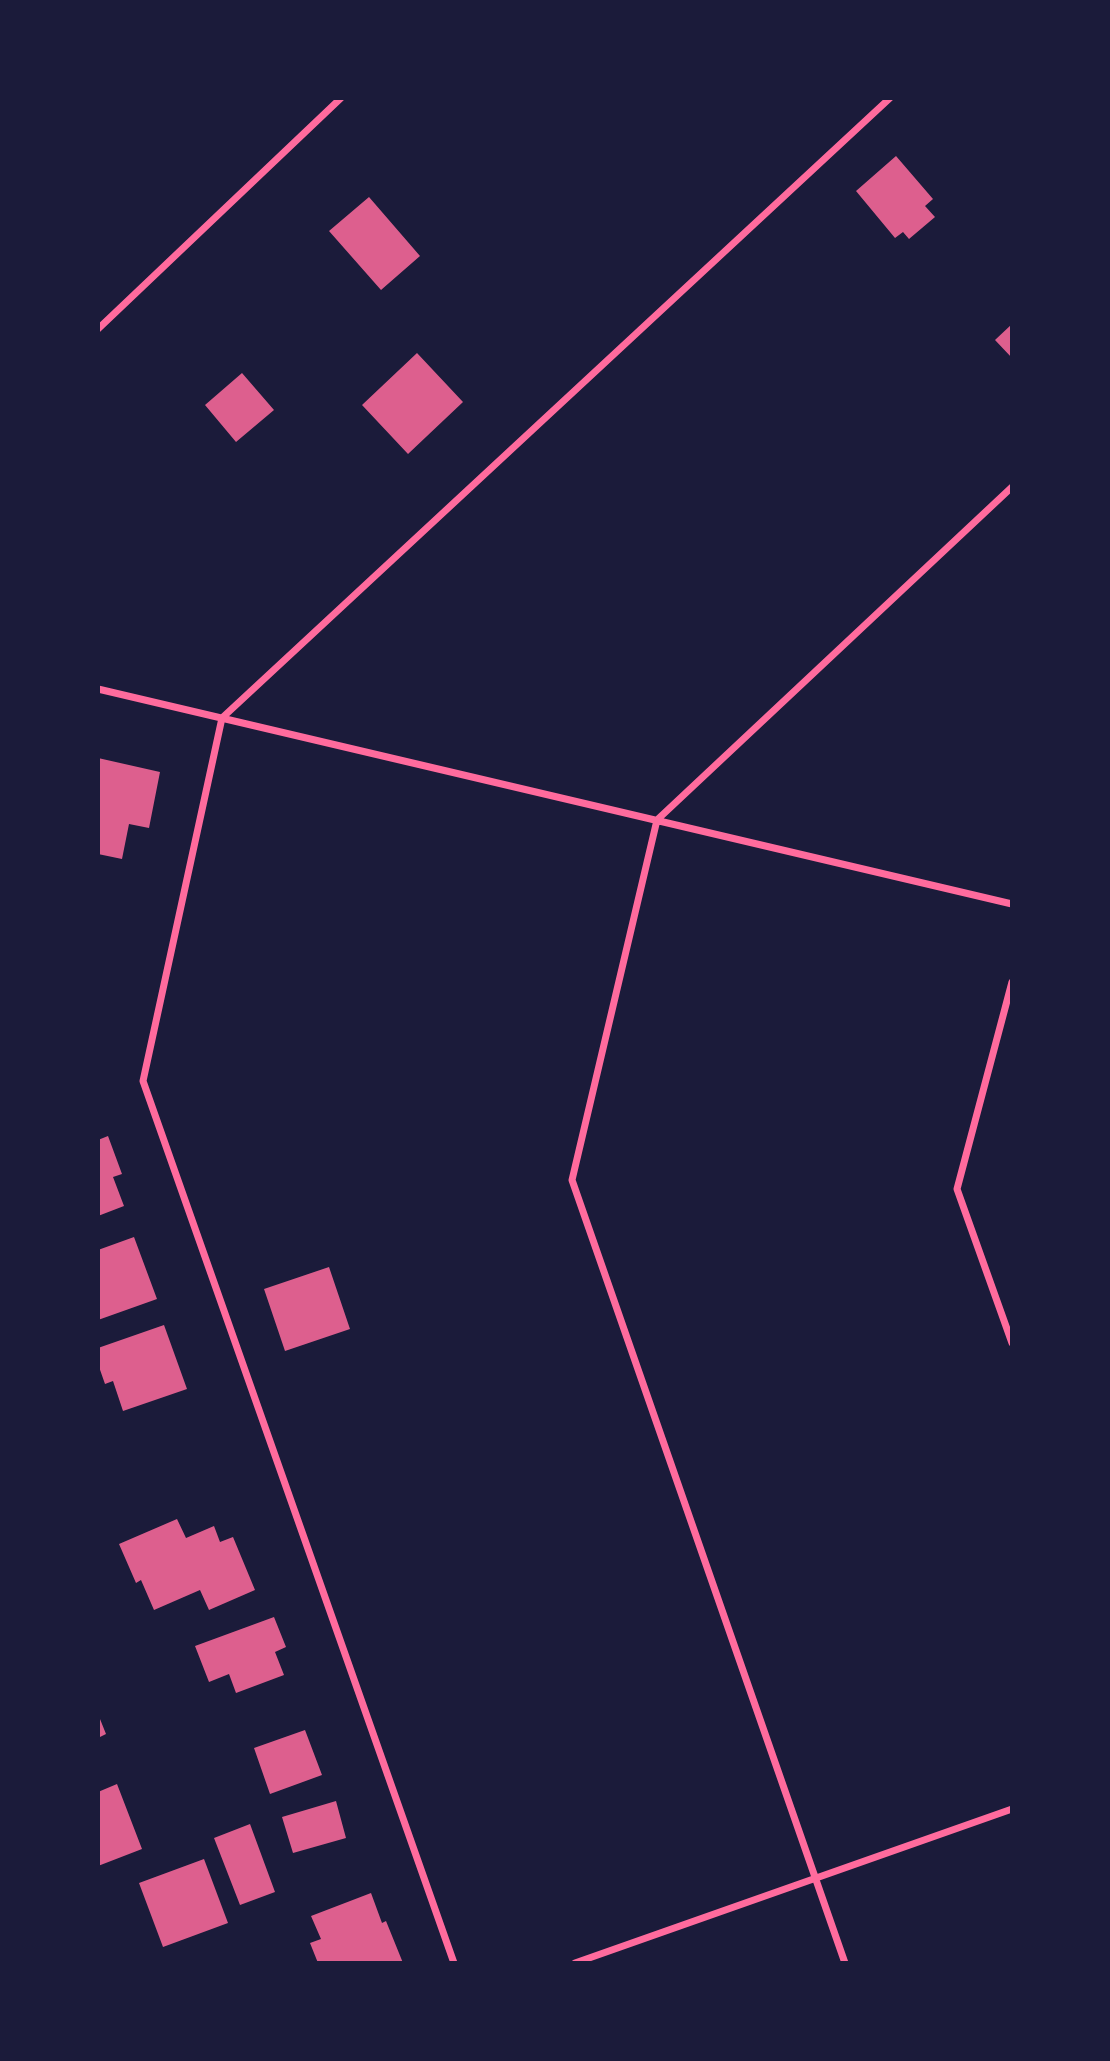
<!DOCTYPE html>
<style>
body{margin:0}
#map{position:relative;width:1110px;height:2061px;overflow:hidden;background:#1b1b3a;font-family:Ubuntu,sans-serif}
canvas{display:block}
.frame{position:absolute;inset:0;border:100px solid #1b1b3a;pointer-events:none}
</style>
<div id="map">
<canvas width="1110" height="2061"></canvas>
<div class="frame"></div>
</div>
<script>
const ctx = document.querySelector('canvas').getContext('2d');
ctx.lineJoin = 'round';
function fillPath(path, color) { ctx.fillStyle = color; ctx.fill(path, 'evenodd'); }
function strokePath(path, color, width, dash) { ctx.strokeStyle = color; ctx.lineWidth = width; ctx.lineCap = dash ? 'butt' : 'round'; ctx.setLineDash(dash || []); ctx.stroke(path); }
const building = new Path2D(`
 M896 156 933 199 925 206 935 217 909 239 903 232 895 238 856 191Z
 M369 197 420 256 381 290 329 231Z
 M1012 324V358L995 340Z
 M417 353 463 402 408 454 362 405Z
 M242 373 274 410 236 442 205 405Z
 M98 758 160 772 149 828 129 824 122 859 98 854Z
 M108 1136 122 1174 113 1177 124 1206 98 1216V1140Z
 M134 1237 157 1299 98 1320V1250Z
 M329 1267 350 1329 285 1351 264 1289Z
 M164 1325 187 1389 123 1411 113 1381 105 1384 98 1364V1348Z
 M177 1519 186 1538 214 1526 220 1542 233 1537 255 1590 209 1610 200 1590 154 1610 141 1580 136 1583 119 1544Z
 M274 1617 286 1647 275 1652 284 1675 236 1693 229 1674 209 1682 195 1646Z
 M98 1714 106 1734 98 1738Z
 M305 1730 322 1775 270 1794 254 1748Z
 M117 1784 142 1849 98 1866V1792Z
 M336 1801 346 1838 293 1853 282 1817Z
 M250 1824 275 1892 240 1905 214 1838Z
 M204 1859 228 1923 163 1947 139 1883Z
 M371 1893 382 1923 386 1921 403 1963H318L310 1943 321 1939 311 1916Z`);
const minor = new Path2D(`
 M98 329 341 98
 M98 689 1012 904
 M1012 982 957 1189 1012 1343
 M454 1963 143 1081 222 718 890 98
 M575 1963 1012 1809
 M845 1963 572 1180 657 820 1012 487`);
fillPath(building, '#dd5f8e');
strokePath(minor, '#ff6b9d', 7);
</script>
